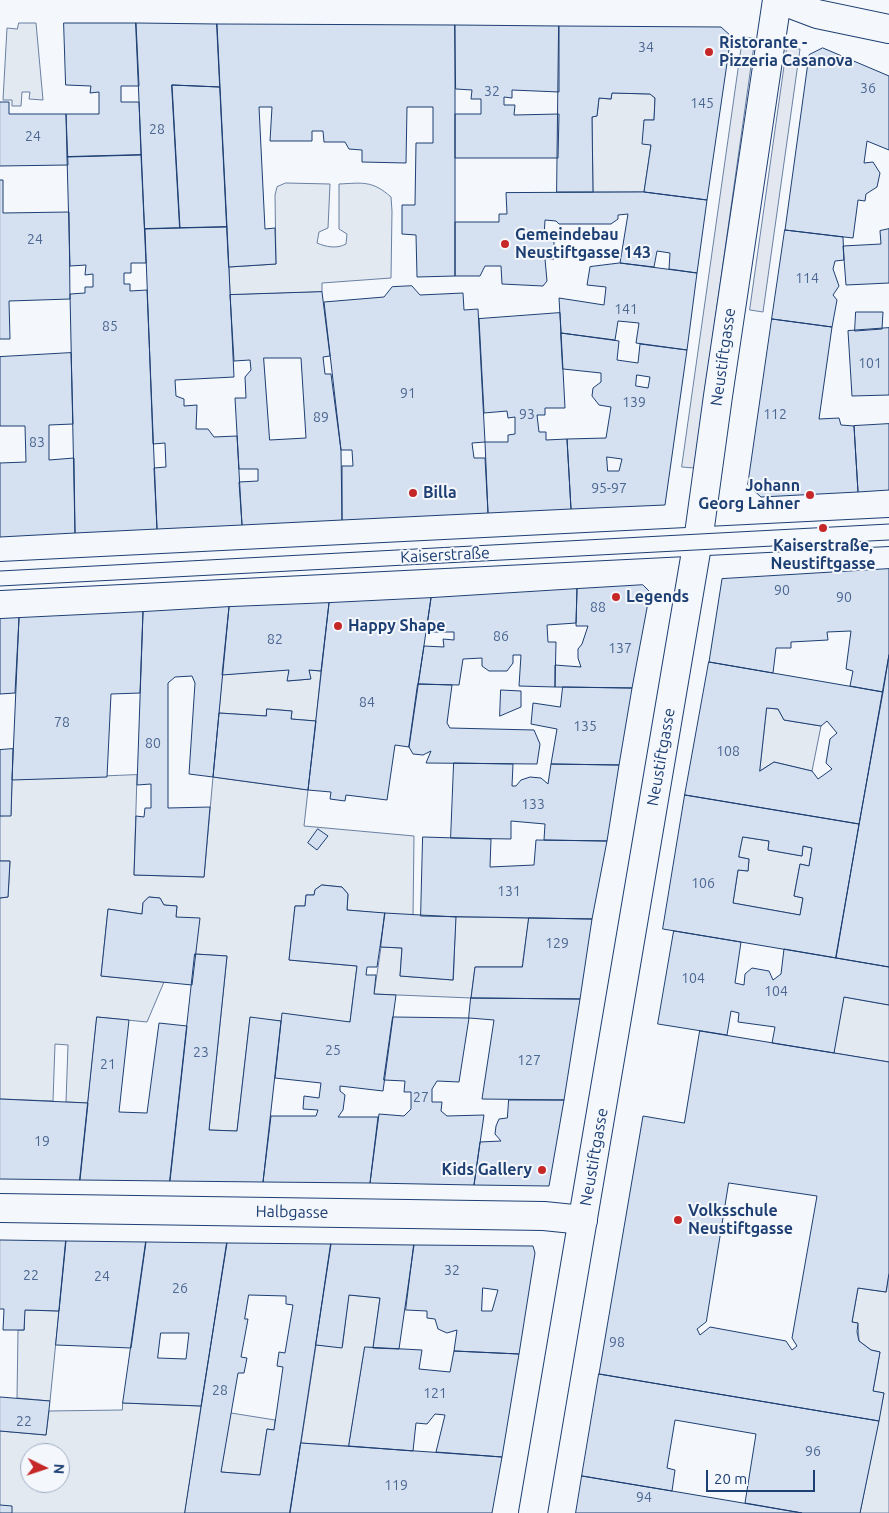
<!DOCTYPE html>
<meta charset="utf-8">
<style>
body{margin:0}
#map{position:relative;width:889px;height:1513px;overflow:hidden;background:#f4f7fb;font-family:Ubuntu,sans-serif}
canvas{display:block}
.north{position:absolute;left:20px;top:1443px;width:50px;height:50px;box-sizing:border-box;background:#f4f7fb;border:1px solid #9eadc5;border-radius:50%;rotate:94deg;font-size:14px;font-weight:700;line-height:20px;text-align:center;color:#1d3f73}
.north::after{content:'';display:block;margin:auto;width:18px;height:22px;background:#c62828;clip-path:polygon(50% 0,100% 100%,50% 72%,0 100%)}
.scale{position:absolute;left:706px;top:1470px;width:109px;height:22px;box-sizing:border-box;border:2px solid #1d3f73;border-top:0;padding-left:6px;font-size:15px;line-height:18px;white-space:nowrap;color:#1d3f73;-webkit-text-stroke:4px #f4f7fb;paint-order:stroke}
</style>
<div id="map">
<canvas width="889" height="1513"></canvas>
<div class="north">N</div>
<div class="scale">20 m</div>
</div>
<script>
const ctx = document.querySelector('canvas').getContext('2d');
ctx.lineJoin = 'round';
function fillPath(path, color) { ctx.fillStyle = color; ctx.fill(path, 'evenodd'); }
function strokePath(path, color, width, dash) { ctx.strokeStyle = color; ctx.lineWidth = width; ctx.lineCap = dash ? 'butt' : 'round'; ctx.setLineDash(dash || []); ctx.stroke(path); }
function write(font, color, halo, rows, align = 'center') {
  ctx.font = font + ' Ubuntu,sans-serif'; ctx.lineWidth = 4; ctx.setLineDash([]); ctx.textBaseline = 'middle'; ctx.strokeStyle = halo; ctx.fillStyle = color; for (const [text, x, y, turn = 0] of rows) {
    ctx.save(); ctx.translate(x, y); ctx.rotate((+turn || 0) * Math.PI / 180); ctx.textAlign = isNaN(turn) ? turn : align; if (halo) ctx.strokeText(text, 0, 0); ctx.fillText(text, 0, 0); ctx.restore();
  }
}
const green = new Path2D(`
 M19 23H36L43 100 29 99 30 92H22L21 106H12V100H3L7 28 17 29Z
 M612 93 650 94 655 98 654 120H644L651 145 644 192H593L592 117 597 116 599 98 611 99Z
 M286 183 330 184 328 228 319 232 317 243C326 247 337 249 346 244L347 234 339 229V184C362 183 372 180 391 197L392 211 391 278 322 283V292L230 295 229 267 276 264 275 195 277 187Z
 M289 670 288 681 310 679 309 670 321 671 316 721 291 719 292 711 267 709 266 716 219 713 222 675Z
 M767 708 778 709 784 720 821 726 812 771 774 762 760 771Z
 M137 775 134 875 204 877 213 777 308 790 304 826 414 836 413 916 347 910 348 894 342 887 322 885 315 890 314 895H306L305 906H295L289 960 357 966 350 1022 281 1021 250 1018 237 1131 209 1130 227 956 195 954 176 917 177 906 164 905 160 898 149 897 143 903 142 914 108 909 101 976 164 982 147 1022 97 1017 88 1103 66 1102 68 1045 55 1044 53 1101 0 1099V898L8 897 10 861H0V816L11 815 12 780Z
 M743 837 769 841 768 850 802 856 803 846 812 848 809 866 800 864 794 896 803 898 800 915 733 903 738 870 748 871 749 859 739 857Z
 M456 917 529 918 522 967H475L471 998 374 994 381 947 402 948 400 976 453 980Z
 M844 997 889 1005V1062L834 1053Z
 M889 1273V1513H860L884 1393 873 1391 880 1352 871 1350 859 1341 858 1323 852 1322 858 1288 886 1292Z
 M349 1295 380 1298 373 1348H365L349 1446 301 1443 316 1345 342 1347Z
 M25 1310 59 1311 50 1401 17 1398 18 1330H24Z
 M123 1403 201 1406 185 1513H12L0 1505V1431L46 1435 49 1411 122 1410ZM30 1453H60V1483H44L43 1487 31 1486Z
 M231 1413 275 1420 274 1430 267 1429 260 1475 221 1472Z`);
const parking = new Path2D(`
 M743 37 755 38 694 468 682 467Z
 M787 48 800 49 763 312 750 310Z`);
const building = new Path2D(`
 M64 23H136L139 86H121V102H139L141 155 67 157 66 114H99V92L90 93 91 86 66 85Z
 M136 23 217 24 220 87 172 85 180 228 145 229Z
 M217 24 455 25V276L417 277 416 235 402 234V205H415L416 143H433V107H407L406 163 362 162V150L349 149 345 142H324L323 131H312V141H270L272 107H259L265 229 275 228 276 264 229 267Z
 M455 25 559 26V92L512 90V98L504 97V105H515L514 115 559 114 558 158H455V114H481V99H471L472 90 456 89Z
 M559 26 721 27 731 36 707 200 644 192 651 145 642 144 644 120H654L655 98 650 94 612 93 611 99 599 98 597 116 592 117 593 192H557Z
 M823 48 889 76V150L867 141 864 163 873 162 880 173 877 187 866 194 865 201 858 200 853 238 785 230 809 55Z
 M172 85 220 87 227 227 180 228Z
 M0 102H9V114H66L68 165 0 166Z
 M141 155 146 263H131V273H124V284H130V291L147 290 157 529 75 533 70 294 85 293V287H93V274L85 275 86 265 70 266 67 157Z
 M0 180H3V213L69 212 70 299 9 301 10 339H0Z
 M644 192 707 200 697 273 669 269 670 253 657 251 654 267 620 263 628 214 618 215V219L611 224H559L556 221 545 220 544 237H554V259H545L547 281 543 286 502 284 501 266H485L480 276H455V222H499V214H507L506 193Z
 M227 227 234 377 175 380 176 396 184 399V406L197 405 196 429H208L214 437 237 436 242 525 157 529 154 468 166 467 165 443 153 444 145 229Z
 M889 229V283L846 285 843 246 881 244 880 231Z
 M785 230 843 237 844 260 835 261 833 269 839 286 833 295 837 300 832 327 772 319Z
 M620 263 697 273 687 350 636 343 639 323 618 321 615 340 561 333 559 298 604 305 606 287 587 285 590 267Z
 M412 286 420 295 463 293 464 310 478 309 485 442 472 443 474 458H485L488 513 342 520V466H353L352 450H341L324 302 384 297 392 287Z
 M322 292 330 356 323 357 325 374H331L341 450 342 520 242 525 239 482 258 481V469H239L235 398H246L245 377 251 370 250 360 234 361 230 295ZM264 358H301L306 438 270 440Z
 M856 312H883L882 329 855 331Z
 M560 313 565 408H545V415H537L539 432H546V440L567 439 571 509 488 513 485 442H508V435L515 434V417L508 418 507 411 484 413 479 319Z
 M772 319 832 327 819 419 839 418 841 425 854 426 858 492 761 497 748 485Z
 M889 328V395L852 396 848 331Z
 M561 333 619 341 617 360 638 363 640 344 687 350 665 505 571 509 567 439 606 438 611 407 599 405 592 396 593 388 601 382V373L563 369ZM637 375 650 377 648 388 636 386ZM607 457 622 459 619 471H608Z
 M71 353 73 424 49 425V460L74 458 75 533 0 537V463L26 462 25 426H0V357Z
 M889 424V490L858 492 854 426Z
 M889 569V655L883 692 850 686 853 671 846 669 851 631 827 632 828 640 791 642V648H776L773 673 709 662 722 579Z
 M643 585 650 592 632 688 555 687V665L581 667 578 658V649L582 644 588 626H576L577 589Z
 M577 589 576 623 547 625 548 642H556L555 687 519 686 521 655H513V663L507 671H489L482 666V658L463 659 459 685 418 684 424 646 444 647 443 639 454 640V632H426L431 598Z
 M431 598 409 747 395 745 387 800 346 795 345 801 330 799 331 792 308 790 329 603Z
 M329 603 321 671 309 670 311 679 287 681 289 670 222 675 229 607Z
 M229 607 213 777 189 774 195 683 192 676 175 677 168 683V808L210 807 204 877 134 875 136 816 144 817 145 808H151V784L137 785 143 612Z
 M143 612 140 693 111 694 107 777 12 780 19 618Z
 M19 618 15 693 0 694V619Z
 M889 655V967L836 958Z
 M709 662 883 692 859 824 685 795ZM767 708 778 709 784 720 821 726 827 721 837 733 830 739 826 763 832 769 818 779 812 771 774 762 760 771Z
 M418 684 452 685 447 723 450 728 534 730 540 744 537 764 426 763 431 751 423 755 413 754 409 747Z
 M563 687 632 688 619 765 551 764 557 729 531 724 533 703 560 707Z
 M501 690 521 691V707L500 716Z
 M267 709 292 711 291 719 316 721 308 790 213 777 219 713 266 716Z
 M13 749 11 816H0V750Z
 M454 763 513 764 512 786H516L521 780 530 777 541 778 548 784 551 764 619 765 607 841 544 840 545 824 511 821V839L451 838Z
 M685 795 859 824 836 958 663 929ZM743 837 769 841 768 850 802 856 803 846 812 848 809 866 800 864 794 896 803 898 800 915 733 903 738 870 748 871 749 859 739 857Z
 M318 829 328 836 317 850 308 843Z
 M423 837 491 839 490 867 534 865 536 840 607 841 592 919 421 916Z
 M0 861H10L8 897 0 898Z
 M322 885 342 887 348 894 347 910 385 913 377 967H367L366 975H376L374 994 396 995 383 1091 340 1086V1091L345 1095 343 1110 338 1117H378L370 1183 263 1182 271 1116H316L318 1110 303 1109 304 1096 319 1098 321 1083 275 1078 282 1013 350 1022 357 966 289 960 295 906H305L306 895H314L315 890Z
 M149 897 160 898 164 905 177 906 176 917 200 918 192 985 101 976 108 909 142 914 143 903Z
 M385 913 456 917 453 980 400 976 402 948 381 947Z
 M529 918 592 919 580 999 471 998 475 967H522Z
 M674 931 741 942 735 983 744 985 745 974 752 968 769 971 773 980 781 974 784 949 889 967V1005L844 997 834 1053 772 1043 775 1027 738 1022 739 1013 731 1011 727 1035 658 1024Z
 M195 954 227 956 209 1130 237 1131 250 1017 281 1021 263 1182 170 1181Z
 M471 998 580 999 564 1100 482 1099 494 1020 469 1018Z
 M97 1017 129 1020 119 1112 147 1113 159 1023 187 1026 170 1181 80 1180Z
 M393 1017 469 1018 459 1082 437 1081 432 1089V1102H442L441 1111 447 1116 484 1115 474 1185 370 1183 379 1114 404 1116 411 1109V1092H404L405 1081 384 1080Z
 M700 1031 889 1062V1273L886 1292 858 1288 852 1322 858 1323 857 1332 859 1341 871 1350 880 1352 873 1391 884 1393 879 1421 599 1374 643 1116 684 1123ZM729 1183 817 1196 792 1338 797 1346 792 1350 786 1341 710 1327 700 1335 697 1329 706 1322Z
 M0 1099 88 1103 80 1180 0 1179Z
 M509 1100H564L549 1186 474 1185 480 1142 501 1141 495 1134 496 1126 499 1119 507 1118Z
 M0 1240 66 1241 59 1311 25 1310 24 1330H3L4 1309H0Z
 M66 1241 146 1242 131 1348 56 1345Z
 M146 1242 227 1243 201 1406 123 1403ZM161 1333H189L186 1359 158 1358Z
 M227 1243 331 1244 290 1513H185ZM249 1295 286 1296V1304L293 1305 285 1353 279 1352 277 1366 283 1367 274 1430 267 1429 260 1475 221 1472 238 1373H244L247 1358 241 1357 248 1319H245Z
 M331 1244 414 1245 399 1349 373 1348 380 1298 349 1295 342 1348 316 1345Z
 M414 1245 533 1246 535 1253 519 1354 454 1351 457 1330 447 1333 438 1329 435 1319 427 1318V1311L406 1310ZM483 1288 498 1290 492 1311H482Z
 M365 1347 422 1350 419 1369 450 1372 454 1351 519 1354 502 1457 436 1452 445 1415 435 1414 427 1424 416 1423 413 1451 349 1446Z
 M599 1374 879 1421 860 1513H802L745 1503 756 1434 675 1420 667 1468 675 1470 672 1491 582 1476Z
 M0 1397 50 1401 46 1435 0 1431Z
 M301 1443 502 1457 492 1513H290Z
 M582 1476 672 1491 802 1513H576Z
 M0 1505 12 1506V1513H0Z`);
const minor = new Path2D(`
 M780 0 817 14 889 29
 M0 576 889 532
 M0 1208 544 1216 583 1220`);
const secondary = new Path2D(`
 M533 1513 699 534 718 396 777 0`);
const tram = new Path2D(`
 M0 571 889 524
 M0 586 889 540`);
const markers = [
 [709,52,5,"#c62828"],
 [505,244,5,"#c62828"],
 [413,493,5,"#c62828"],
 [810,495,5,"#c62828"],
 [823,528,5,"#c62828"],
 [616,597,5,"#c62828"],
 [338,626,5,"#c62828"],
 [542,1170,5,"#c62828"],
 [678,1220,5,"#c62828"]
];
const numberNames = [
 ["34",646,47],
 ["36",868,88],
 ["32",492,91],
 ["145",702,103],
 ["28",157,129],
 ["24",33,136],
 ["24",35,239],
 ["114",807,278],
 ["141",626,309],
 ["85",110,326],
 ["101",870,363],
 ["91",408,393],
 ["139",634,402],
 ["93",527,414],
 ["112",775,414],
 ["89",321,417],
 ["83",37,442],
 ["95-97",609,488],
 ["90",782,590],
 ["90",844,597],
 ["88",598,607],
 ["86",501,636],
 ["82",275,639],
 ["137",620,648],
 ["84",367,702],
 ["78",62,722],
 ["135",585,726],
 ["80",153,743],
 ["108",728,751],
 ["133",533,804],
 ["106",703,883],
 ["131",509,891],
 ["129",557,943],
 ["104",693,978],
 ["104",776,991],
 ["25",333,1050],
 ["23",201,1052],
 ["127",529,1060],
 ["21",108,1064],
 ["27",421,1097],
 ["19",42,1141],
 ["32",452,1270],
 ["22",31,1275],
 ["24",102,1276],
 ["26",180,1288],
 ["98",617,1342],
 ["28",220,1390],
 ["121",435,1393],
 ["22",24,1421],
 ["96",813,1451],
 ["119",396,1485],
 ["94",644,1497]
];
const poiNames = [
 ["Ristorante -",719,43],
 ["Pizzeria Casanova",719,61],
 ["Gemeindebau",515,235],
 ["Neustiftgasse 143",515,253],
 ["Johann",800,486,"right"],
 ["Georg Lahner",800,504,"right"],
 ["Billa",423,493],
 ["Kaiserstraße,",823,546,"center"],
 ["Neustiftgasse",823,564,"center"],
 ["Legends",626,597],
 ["Happy Shape",348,626],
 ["Kids Gallery",532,1170,"right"],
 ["Volksschule",688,1211],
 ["Neustiftgasse",688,1229]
];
const streetNames = [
 ["Neustiftgasse",723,357,-82],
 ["Kaiserstraße",445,555,-3],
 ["Neustiftgasse",661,757,-80],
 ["Neustiftgasse",594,1157,-80],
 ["Halbgasse",292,1212,1]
];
fillPath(green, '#e3e9f0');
strokePath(green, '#687fa3', 1);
fillPath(parking, '#e3e8f0');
strokePath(parking, '#687fa3', 1);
fillPath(building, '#d5e0f0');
strokePath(building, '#1d3f73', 1);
strokePath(minor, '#1d3f73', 30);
strokePath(secondary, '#1d3f73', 30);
strokePath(minor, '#f4f7fb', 28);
strokePath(secondary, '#f4f7fb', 28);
strokePath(tram, '#1d3f73', 1);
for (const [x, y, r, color] of markers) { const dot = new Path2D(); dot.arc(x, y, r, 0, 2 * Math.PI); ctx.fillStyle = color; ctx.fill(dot); strokePath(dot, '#f4f7fb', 2); }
write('14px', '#4b6792', null, numberNames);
write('bold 16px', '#1d3f73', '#f4f7fb', poiNames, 'left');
write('16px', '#1d3f73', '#f4f7fb', streetNames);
</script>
